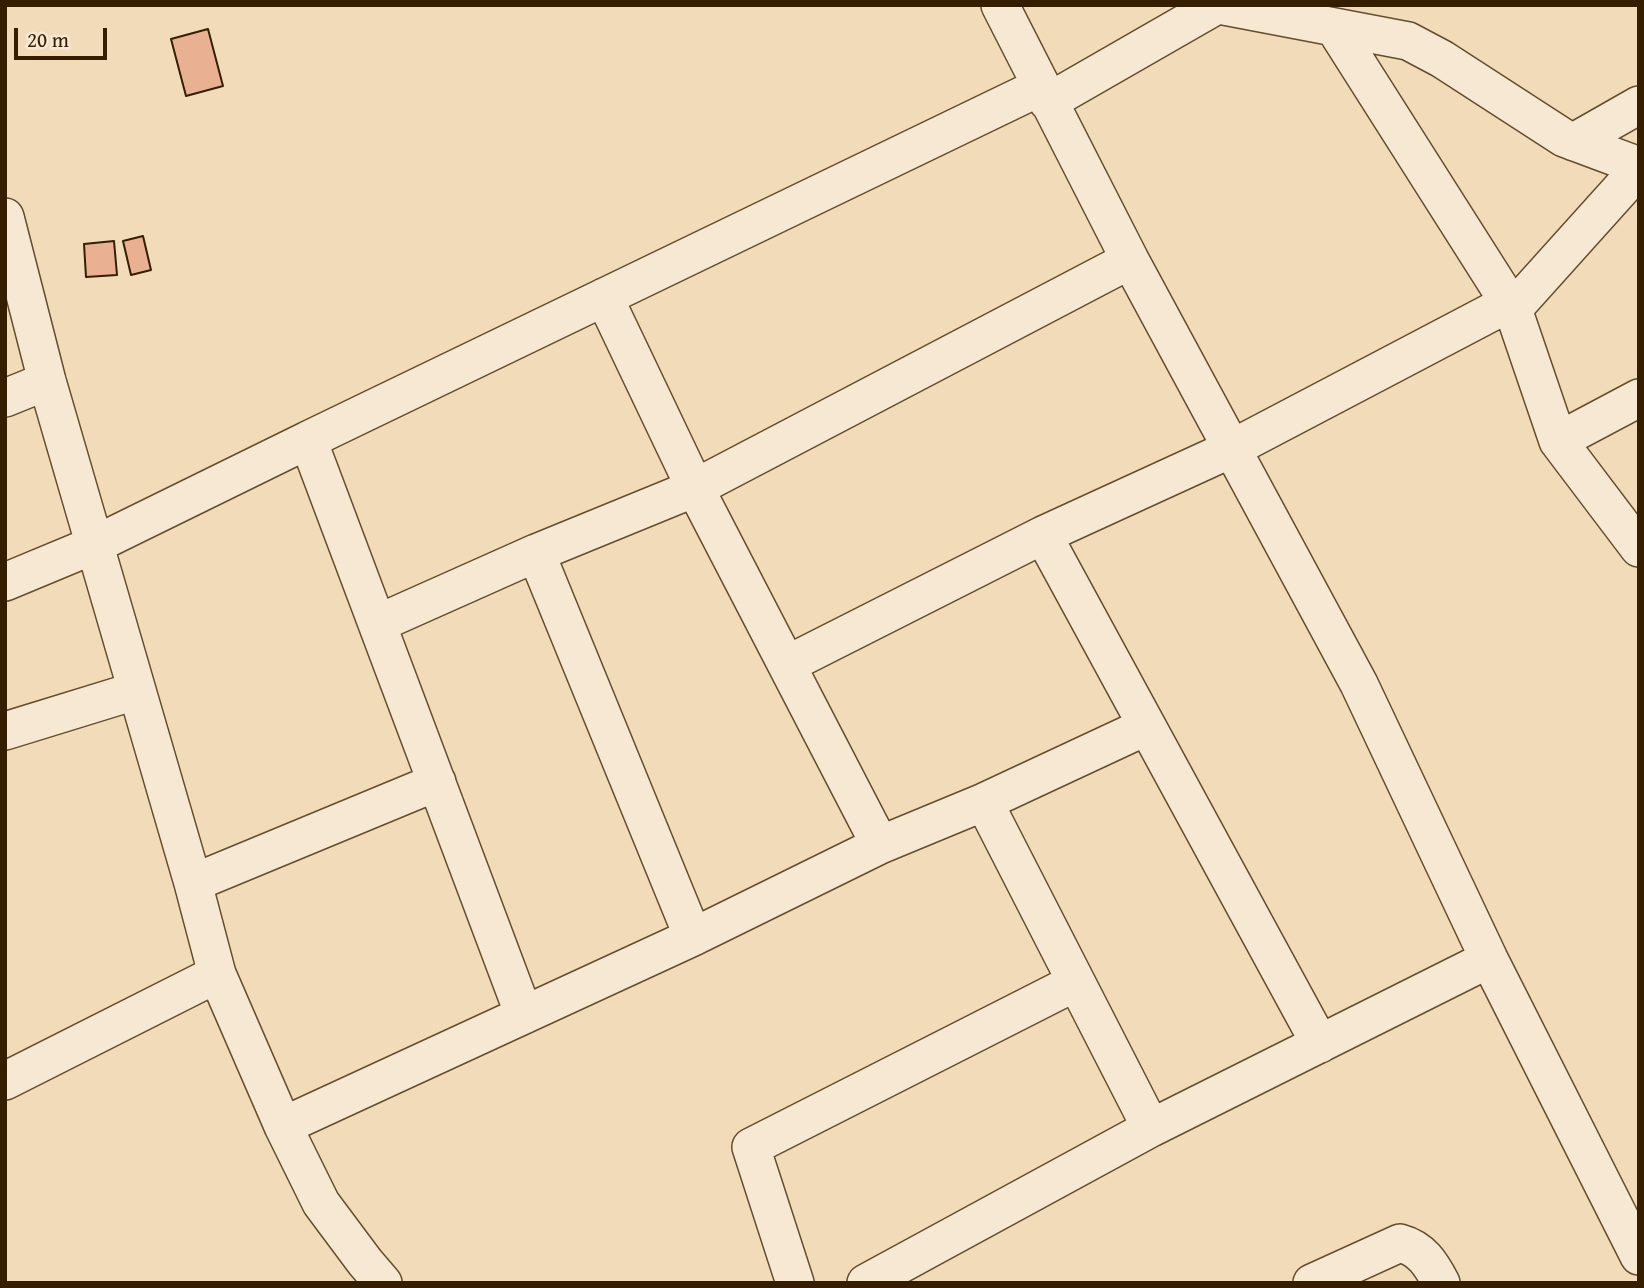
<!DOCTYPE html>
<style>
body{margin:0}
#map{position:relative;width:1644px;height:1288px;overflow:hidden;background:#f1dbb9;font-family:"Gentium Book Plus",serif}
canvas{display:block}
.frame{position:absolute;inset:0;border:7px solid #351e00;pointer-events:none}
.scale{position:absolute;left:14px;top:28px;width:93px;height:32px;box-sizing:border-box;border:4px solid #351e00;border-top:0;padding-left:9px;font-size:21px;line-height:24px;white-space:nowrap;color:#351e00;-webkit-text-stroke:5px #f6e8d2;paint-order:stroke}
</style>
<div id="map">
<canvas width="1644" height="1288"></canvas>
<div class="frame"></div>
<div class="scale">20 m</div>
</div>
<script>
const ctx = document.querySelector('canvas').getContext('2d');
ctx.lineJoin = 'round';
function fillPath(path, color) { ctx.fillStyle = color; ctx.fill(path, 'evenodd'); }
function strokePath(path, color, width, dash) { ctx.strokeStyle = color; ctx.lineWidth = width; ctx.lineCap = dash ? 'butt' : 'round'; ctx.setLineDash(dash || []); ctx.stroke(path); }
const building = new Path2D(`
 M208 29 223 86 186 96 171 39Z
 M143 236 151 270 131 275 123 241Z
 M114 241 117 275 86 277 84 244Z`);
const street = new Path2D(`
 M1000 5 1130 260 1359 684 1489 959 1639 1256
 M1219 5 1408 41 1442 59 1564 138 1639 166
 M1334 27 1513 309 1558 441 1639 548
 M1048 102 1217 5
 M1574 142 1639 105
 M5 217 47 381 193 883 217 974 283 1126 321 1203 365 1262 383 1283
 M604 297 695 488 880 845
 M1513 309 1639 169
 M5 398 47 381
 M1558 441 1639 398
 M1043 535 1320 1044
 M5 582 94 545 308 440
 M379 623 536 553
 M788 664 1043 535 1233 448 1509 303
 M5 731 135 691
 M984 802 1151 1128
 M193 883 437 782
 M693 937 536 553 695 488 1130 260
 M524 1015 308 440 1040 87
 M5 1081 217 974
 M283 1126 693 937 880 845 984 802 1147 726
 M795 1283 751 1147 1076 982
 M866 1283 1151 1128 1489 959
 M1312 1283 1400 1243C1422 1249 1431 1264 1441 1283`);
fillPath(building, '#e9b192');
strokePath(building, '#351e00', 2);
strokePath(street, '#644d2e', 40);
strokePath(street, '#f6e8d2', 37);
</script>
